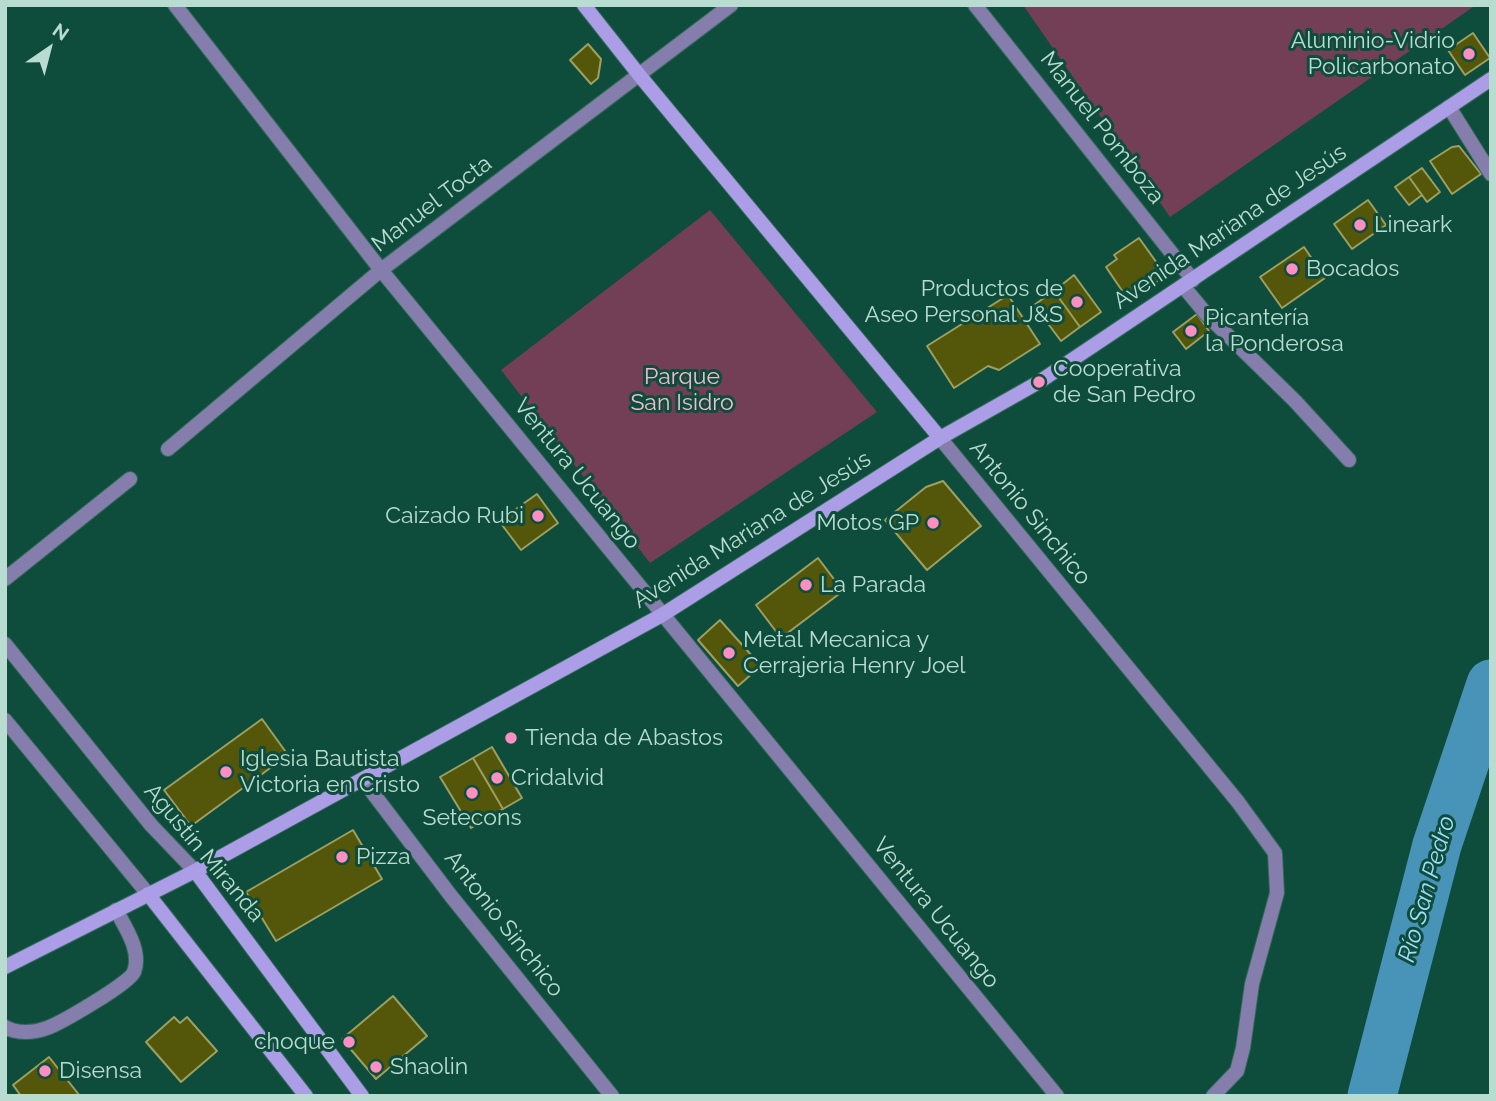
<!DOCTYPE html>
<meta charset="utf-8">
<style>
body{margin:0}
#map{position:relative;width:1496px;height:1101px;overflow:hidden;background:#0e4c3c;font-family:Raleway,sans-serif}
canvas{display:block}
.frame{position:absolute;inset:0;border:7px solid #b8dccf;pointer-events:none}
.north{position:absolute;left:14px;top:14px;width:70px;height:70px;-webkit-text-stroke:5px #0e4c3c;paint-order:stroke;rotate:35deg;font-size:19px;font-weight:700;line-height:28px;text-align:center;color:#b8dccf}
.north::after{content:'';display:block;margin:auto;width:24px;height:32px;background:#b8dccf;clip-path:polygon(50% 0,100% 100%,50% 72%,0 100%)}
</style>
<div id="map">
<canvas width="1496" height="1101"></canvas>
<div class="frame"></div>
<div class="north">N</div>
</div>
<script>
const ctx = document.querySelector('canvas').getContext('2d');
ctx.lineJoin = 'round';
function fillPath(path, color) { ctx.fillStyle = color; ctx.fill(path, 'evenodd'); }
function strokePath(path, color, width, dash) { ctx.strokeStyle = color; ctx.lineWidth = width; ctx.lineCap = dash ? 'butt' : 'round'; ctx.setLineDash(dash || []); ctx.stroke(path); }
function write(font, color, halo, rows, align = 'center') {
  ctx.font = font + ' Raleway,sans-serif'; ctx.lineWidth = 6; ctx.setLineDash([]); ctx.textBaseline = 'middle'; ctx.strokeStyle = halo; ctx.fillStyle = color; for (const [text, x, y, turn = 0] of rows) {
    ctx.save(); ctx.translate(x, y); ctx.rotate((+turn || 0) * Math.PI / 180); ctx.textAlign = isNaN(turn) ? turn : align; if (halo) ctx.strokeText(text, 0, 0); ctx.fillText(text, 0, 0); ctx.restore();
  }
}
const green = new Path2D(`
 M1023 5H1476L1170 217Z
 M710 210 877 412 650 563 501 370Z`);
const river = new Path2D(`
 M1372 1096 1437 845 1491 684`);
const building = new Path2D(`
 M1473 33 1490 58 1465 75 1448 50Z
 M588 44 601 59 598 78 591 84 570 60Z
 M1459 146 1481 174 1452 194 1430 161 1452 147Z
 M1422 168 1440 192 1427 202 1409 177Z
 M1409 177 1422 195 1409 205 1395 187Z
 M1368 200 1386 225 1352 249 1334 224Z
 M1139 238 1162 270 1158 281 1129 301 1106 267 1117 259 1114 255Z
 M1304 247 1325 278 1282 308 1260 277Z
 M1074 275 1101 312 1080 327 1054 291Z
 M1054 291 1080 327 1061 341 1034 305Z
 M1008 295 1040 344 999 370 988 366 954 388 927 346Z
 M1197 314 1209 331 1186 349 1173 332Z
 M943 481 981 526 927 570 885 520 926 487Z
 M537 494 558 523 521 550 499 521Z
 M818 558 843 591 781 638 756 605Z
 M720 620 761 666 738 686 698 640Z
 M262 719 288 755 191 826 164 790Z
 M492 747 522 798 503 809 473 758Z
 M473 758 503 809 471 828 440 777Z
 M353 830 382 879 276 941 246 892Z
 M393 996 427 1036 376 1079 342 1039Z
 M174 1017 180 1023 187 1017 217 1051 181 1082 146 1042Z
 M49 1057 80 1096H21L13 1085Z`);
const lane = new Path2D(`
 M1449 107 1491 174
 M1183 286 1207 315 1295 401 1349 460
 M5 1027C17 1034 34 1033 47 1028 61 1023 130 983 134 972 142 951 125 927 116 910`);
const street = new Path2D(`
 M175 5 381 270 1057 1096
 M975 5 1193 280
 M940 438 1238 802 1275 853 1277 893 1252 984 1243 1048 1237 1071 1213 1096
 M168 449 381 270 731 5
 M5 579 130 479
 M5 644 151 825 195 871
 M5 720 148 894
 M363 780 451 896 612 1096`);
const secondary = new Path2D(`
 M584 5 640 76 940 438
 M195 871 362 1096
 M148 894 306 1096
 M5 967 195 871 662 615 940 438 1039 382 1491 79`);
const markers = [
 [1469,54,7,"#fc8fc2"],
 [1360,225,7,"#fc8fc2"],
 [1292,269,7,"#fc8fc2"],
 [1077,302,7,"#fc8fc2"],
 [1191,331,7,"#fc8fc2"],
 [1039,382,7,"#fc8fc2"],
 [538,516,7,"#fc8fc2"],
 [933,523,7,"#fc8fc2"],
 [806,585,7,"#fc8fc2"],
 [729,653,7,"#fc8fc2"],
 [511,738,7,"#fc8fc2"],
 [226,772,7,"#fc8fc2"],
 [497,778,7,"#fc8fc2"],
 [472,793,7,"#fc8fc2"],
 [342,857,7,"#fc8fc2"],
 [349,1042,7,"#fc8fc2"],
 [376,1067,7,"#fc8fc2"],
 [45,1071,7,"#fc8fc2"]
];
const poiNames = [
 ["Aluminio-Vidrio",1455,41,"right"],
 ["Policarbonato",1455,67,"right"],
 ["Lineark",1374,225],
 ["Bocados",1306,269],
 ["Productos de",1063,289,"right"],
 ["Aseo Personal J&S",1063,315,"right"],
 ["Picantería",1205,318],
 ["la Ponderosa",1205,344],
 ["Cooperativa",1053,369],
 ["de San Pedro",1053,395],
 ["Caizado Rubi",524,516,"right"],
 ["Motos GP",919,523,"right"],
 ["La Parada",820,585],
 ["Metal Mecanica y",743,640],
 ["Cerrajeria Henry Joel",743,666],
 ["Tienda de Abastos",525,738],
 ["Iglesia Bautista",240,759],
 ["Victoria en Cristo",240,785],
 ["Cridalvid",511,778],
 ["Setecons",472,818,"center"],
 ["Pizza",356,857],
 ["choque",335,1042,"right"],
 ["Shaolin",390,1067],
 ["Disensa",59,1071]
];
const streetNames = [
 ["Manuel Pomboza",1102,128,52],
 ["Manuel Tocta",432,204,-37],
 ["Avenida Mariana de Jesús",1230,227,-34],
 ["Ventura Ucuango",577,474,51],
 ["Antonio Sinchico",1030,513,51],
 ["Avenida Mariana de Jesús",752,530,-32],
 ["Agustín Miranda",204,853,50],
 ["Ventura Ucuango",936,913,51],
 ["Antonio Sinchico",504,924,52]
];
const parkNames = [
 ["Parque",682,377],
 ["San Isidro",682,403]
];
const waterNames = [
 ["Río San Pedro",1427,889,-74]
];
fillPath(green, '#733f57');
strokePath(river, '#4894b8', 49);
fillPath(building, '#545709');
strokePath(building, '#9ca063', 2);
strokePath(lane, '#306959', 16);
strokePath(street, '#306959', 16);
strokePath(secondary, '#306959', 16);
strokePath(lane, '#857dab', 14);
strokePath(street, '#857dab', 14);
strokePath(secondary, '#ab9ee7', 14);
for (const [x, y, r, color] of markers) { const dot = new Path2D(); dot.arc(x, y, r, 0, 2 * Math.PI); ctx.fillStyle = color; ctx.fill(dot); strokePath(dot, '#0e4c3c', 2.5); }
write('23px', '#b8dccf', '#0e4c3c', poiNames, 'left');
write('23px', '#b8dccf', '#0e4c3c', streetNames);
write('23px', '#f4bad3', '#0e4c3c', parkNames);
write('italic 24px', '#a2ddfc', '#0e4c3c', waterNames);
</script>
